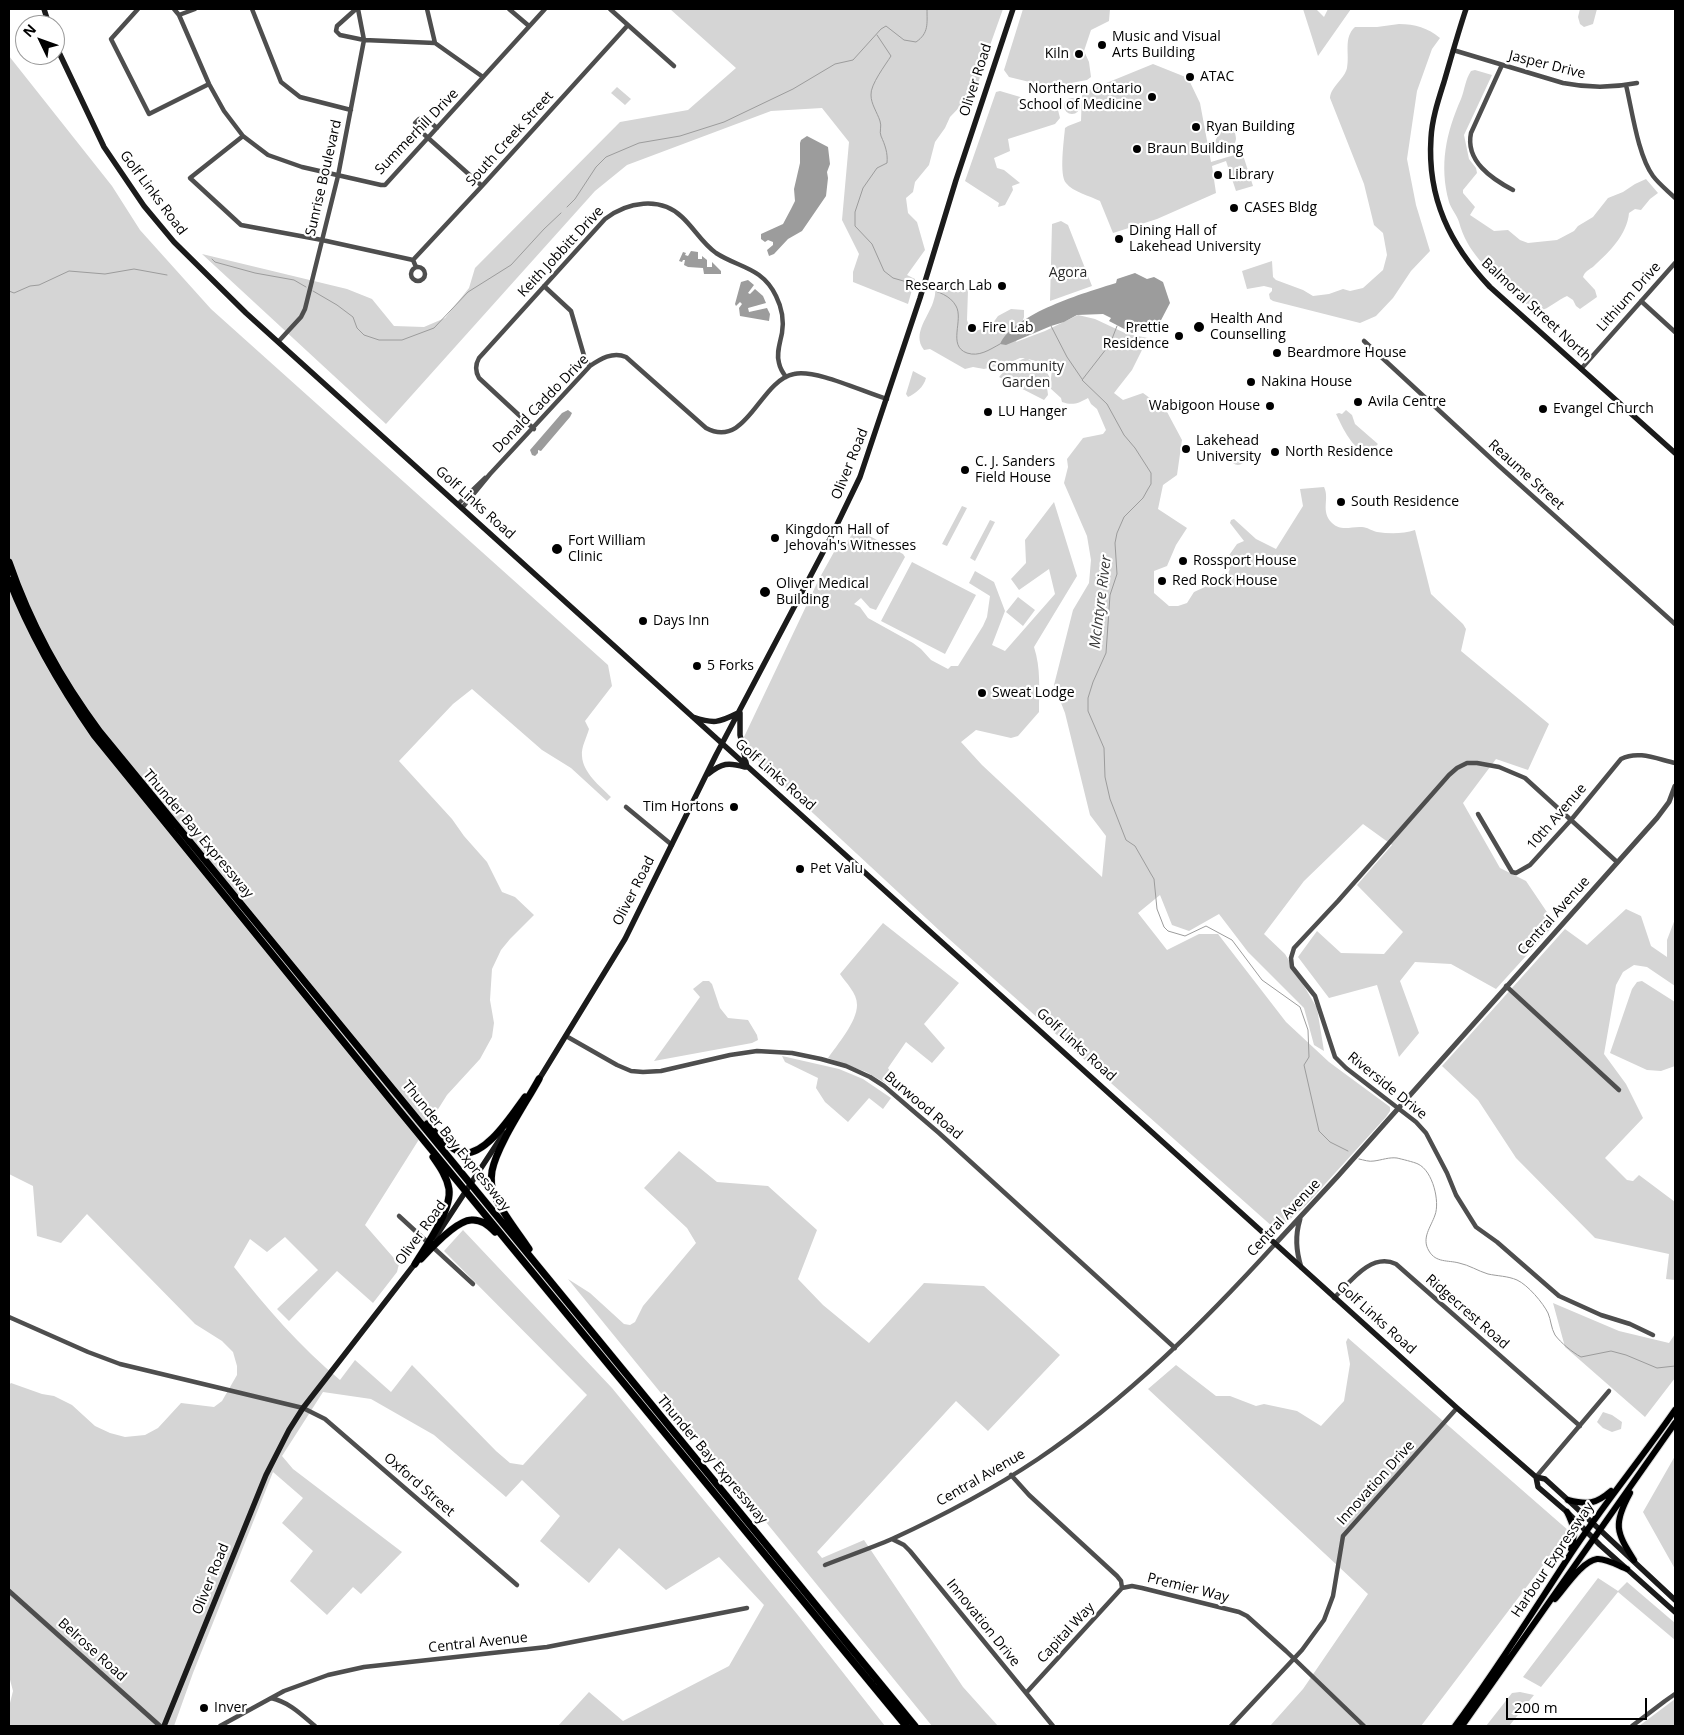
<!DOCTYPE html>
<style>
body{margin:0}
#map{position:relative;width:1684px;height:1735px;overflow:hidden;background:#fff;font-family:"Open Sans",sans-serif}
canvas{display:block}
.frame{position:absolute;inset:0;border:10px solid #000;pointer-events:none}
.north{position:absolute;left:15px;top:15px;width:50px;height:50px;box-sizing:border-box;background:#fff;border:1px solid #999;border-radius:50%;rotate:312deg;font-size:14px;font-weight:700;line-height:20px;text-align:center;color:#000}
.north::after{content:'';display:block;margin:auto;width:18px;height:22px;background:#000;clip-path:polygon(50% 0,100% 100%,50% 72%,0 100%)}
.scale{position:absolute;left:1506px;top:1698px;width:141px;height:22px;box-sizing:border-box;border:2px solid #000;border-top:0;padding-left:6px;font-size:15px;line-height:18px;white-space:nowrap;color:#000;-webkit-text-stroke:4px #fff;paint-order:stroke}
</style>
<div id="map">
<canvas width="1684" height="1735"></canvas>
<div class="frame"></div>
<div class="north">N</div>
<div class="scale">200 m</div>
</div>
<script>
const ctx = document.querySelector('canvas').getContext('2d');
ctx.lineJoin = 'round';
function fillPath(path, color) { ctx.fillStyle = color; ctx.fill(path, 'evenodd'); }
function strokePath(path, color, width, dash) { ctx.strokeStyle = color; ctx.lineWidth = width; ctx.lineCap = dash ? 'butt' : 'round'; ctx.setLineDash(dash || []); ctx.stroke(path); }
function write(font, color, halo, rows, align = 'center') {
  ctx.font = font + ' "Open Sans",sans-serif'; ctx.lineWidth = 4.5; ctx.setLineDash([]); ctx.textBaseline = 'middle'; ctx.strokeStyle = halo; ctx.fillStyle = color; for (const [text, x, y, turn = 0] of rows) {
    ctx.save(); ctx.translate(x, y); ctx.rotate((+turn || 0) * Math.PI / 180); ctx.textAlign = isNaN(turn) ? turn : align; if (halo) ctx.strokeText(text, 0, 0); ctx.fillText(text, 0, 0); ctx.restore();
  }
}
const green = new Path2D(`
 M670 9H1003L988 51 976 90 950 117 945 128 935 142 929 165 915 182 913 192 906 198 908 213 917 222 925 250 907 275 915 279 908 304 853 282V272L859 254 842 220 849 142 822 108 771 111 627 165 595 191 386 424 202 254 347 289 372 299 394 326 424 327 445 318 469 288 475 268 620 122 688 110 736 68Z
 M1023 9H1110L1109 21 1091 30 1084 51 1089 62 1091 77 1087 80 1050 87 1009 77 1004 70Z
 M1303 9H1316L1324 17 1328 9H1351L1318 56Z
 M1580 9H1597L1593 24 1584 27 1580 24 1578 17Z
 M1399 24C1415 24 1428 28 1440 38L1432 49 1417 91 1407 159 1416 205 1430 251 1411 271 1393 298 1376 316 1360 323 1273 301 1270 299 1269 294 1272 291V288L1264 286 1247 289 1242 271 1272 261 1273 277 1276 280 1303 290 1313 296 1329 294 1343 289 1350 291 1363 288 1383 270 1387 255 1383 233 1374 225 1364 184 1330 98C1331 86 1344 80 1347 68 1350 54 1343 38 1355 27H1377Z
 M9 56 112 186 140 230 211 309 608 665 612 686 585 721 589 729C587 737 581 747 582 756 583 773 600 786 611 797L607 801 571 768 542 750 472 689 453 704 399 761 452 819 464 836 487 862 502 892 515 897 534 915 510 939 501 950 492 969 490 1000 494 1023 492 1037 480 1059 447 1095 365 1225 399 1264 397 1272 373 1303 337 1271 289 1321 277 1309 318 1270 285 1237 267 1252 250 1239 234 1267C266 1307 300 1347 340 1380L355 1360 391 1392 412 1365 496 1451 510 1463 523 1465 587 1395 444 1251 463 1230 612 1388 797 1614 885 1726H558L589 1692 623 1721 729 1666 764 1605 719 1557 666 1590 619 1548 589 1583 540 1541 560 1516 522 1480 506 1497 434 1435 371 1399 323 1392 282 1456 293 1469 402 1552 361 1594 353 1587 327 1615 290 1581 313 1551 282 1523 303 1498 273 1472 193 1673 174 1726H9V1707L13 1691 9 1676V1385L11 1383 42 1394 54 1396 72 1405 95 1426 110 1433 125 1437 145 1435 158 1428 181 1403 214 1407 222 1401 237 1375V1366L233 1352 222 1341 195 1324 87 1214 61 1243 37 1236 33 1186 9 1174Z
 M1153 64 1188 78 1200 103 1211 162 1241 153 1243 155 1253 186 1236 191 1226 161 1212 166 1216 193 1157 219 1113 233 1100 201C1090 196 1073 192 1066 183 1059 175 1064 140 1065 128L1068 126 1081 121 1082 93Z
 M1475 70 1492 75 1464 135 1469 159 1476 168 1477 173 1463 190V193L1475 207 1470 215 1494 231 1508 230 1520 240 1528 243 1557 240 1574 231 1578 226 1593 217 1608 198 1623 192 1635 184 1646 179 1658 193 1650 199 1641 210 1635 209 1629 213C1627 235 1609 252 1594 266 1589 270 1585 271 1583 277L1595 290 1597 297 1580 309 1576 306 1573 300 1567 296C1559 299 1545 312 1537 311 1527 310 1524 298 1519 292 1517 291 1514 290 1512 288 1488 271 1467 252 1459 222 1457 215 1451 209 1449 202 1439 165 1446 133 1461 99 1465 89 1465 80 1471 71Z
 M617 87 631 99 625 105 611 93Z
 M1000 91 1054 107 1058 110 1060 118 1055 124 1008 139 1010 151 994 158 997 168 1004 170 1020 183 1012 186 1013 190 1005 205 998 207 999 203 965 181 996 92Z
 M1064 106a8 8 0 1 1 16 0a8 8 0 1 1-16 0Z
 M1227 121 1232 122C1233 127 1236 134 1236 139 1235 149 1221 153 1213 152L1211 149 1225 122Z
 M1061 221 1068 225 1092 286 1050 301 1052 224Z
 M958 281 962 287 968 290 967 320 971 332 990 327 998 316 1011 309 1024 310V317L1016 342 1045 331 1078 315 1095 319 1127 334 1148 338 1132 370 1114 393 1123 400 1143 393 1166 410 1182 440 1177 475 1163 485 1158 509 1187 528 1176 545 1167 566 1154 571V593L1169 606H1178L1187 603 1194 592 1207 586 1224 573H1228L1230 569 1225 561 1237 544 1244 541 1230 523 1231 520 1234 519 1256 539 1276 549 1303 506 1300 489 1324 487C1330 499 1320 511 1332 523 1341 532 1352 526 1362 527 1367 527 1372 531 1377 532 1390 534 1403 534 1415 530L1431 594 1463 624 1466 629 1461 651 1549 724 1528 770 1496 759 1463 803 1500 868 1526 881 1555 924 1496 989 1451 964 1415 962 1400 981 1419 1033 1399 1057 1377 985 1329 998 1298 957 1317 931 1341 953 1384 954 1403 932 1357 885 1392 845 1363 824 1304 881 1264 934 1285 954 1317 1008 1324 1051 1314 1045 1304 1008 1248 952 1219 914 1189 931 1172 925 1160 895 1138 913 1167 950 1199 934H1218L1286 1022 1329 1062 1390 1107V1111L1386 1117 1305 1206 1279 1229 1274 1228 940 931 773 776 760 763 744 737 819 579 834 552C845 547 851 536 857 526L865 527 864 533 903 554 905 557 876 610 870 608 861 598 854 604 860 607 868 618 913 643 921 649 931 660 948 669 951 666H958L983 626 987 617 990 596 969 583 975 571 994 582 1005 611 992 645 1005 651 1055 594 1049 569 1019 590 1011 579 1026 563 1025 540 1054 502 1077 576 1034 647C1041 668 1039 690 1039 712L1018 736 1011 738 976 730 961 742 982 765 1102 877 1106 836 1090 815 1065 713 1054 685 1073 610 1089 583 1091 560 1087 536 1064 483 1068 467 1067 459 1083 438 1103 434 1106 430 1097 409 1091 404 1088 398C1079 403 1073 406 1062 402L1061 398 1050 388 1052 369 1047 364 1028 359C1038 366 1048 368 1051 382L1047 387 1048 395 1044 400 999 377 1010 365 1025 358H1020L1009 363 984 369 973 367 965 369 930 349 924 350C911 333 930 316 934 299 936 294 935 288 935 283L942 285Z
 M913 371 926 378C924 387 915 394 908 397L906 394Z
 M1346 410 1352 415 1355 424 1378 444C1373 449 1369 450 1363 451 1350 445 1342 426 1336 414L1339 413 1342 414Z
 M1231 458a7 7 0 1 1 14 0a7 7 0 1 1-14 0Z
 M962 506 967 508 947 546 942 544Z
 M990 520 995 522 975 561 970 558Z
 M912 562 976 595 945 654 881 621Z
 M1018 597 1035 610 1023 626 1006 612Z
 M1626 909 1641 916 1651 946 1667 957V940L1675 919V986L1647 967 1634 965 1623 972 1616 985 1604 1054 1626 1084 1643 1118 1605 1158 1627 1180 1633 1181 1639 1175 1675 1202V1280L1666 1279 1669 1254 1595 1238 1516 1158 1478 1100 1442 1066 1565 929 1587 945Z
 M883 923 959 983 924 1024 945 1048 932 1063 906 1042 888 1068 903 1093 866 1072 828 1058C837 1045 857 1022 857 1005 857 993 846 983 840 974Z
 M703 981H709L712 984 720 1008 728 1018 748 1020 757 1035 758 1040 752 1043 654 1061 700 997 693 989Z
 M1642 981 1675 1002V1066L1661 1071 1647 1070 1610 1053 1632 989 1637 982Z
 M782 1056 839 1069 863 1079 891 1098 883 1109 869 1098 848 1122 825 1102 816 1088 818 1078 785 1062Z
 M679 1151 717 1182 768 1186 817 1230 798 1279 823 1305 869 1343 924 1283 984 1286 1060 1355 988 1431 956 1401 817 1552 822 1558 864 1540 963 1687 998 1726H932L568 1279 590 1293 624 1324 630 1325 635 1322 643 1306 696 1243 687 1228 644 1188Z
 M1553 1303 1619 1331 1669 1343 1675 1334V1378L1645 1417 1565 1347Z
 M1348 1338 1569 1531 1421 1726H1270L1303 1689 1368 1594 1148 1389 1176 1365 1216 1396H1230L1256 1406 1264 1404 1297 1411 1321 1426 1344 1401 1350 1364 1346 1342Z
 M1603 1412 1612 1415 1622 1422 1621 1429 1612 1432 1603 1428 1597 1422Z
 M1675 1456V1569L1643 1512Z
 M1598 1578 1618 1591 1627 1582 1675 1623V1640L1618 1592 1541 1687 1523 1677Z
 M1520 1692 1534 1695 1509 1726H1486L1512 1693Z
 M1675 1699V1726H1639Z`);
const water = new Path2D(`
 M807 136 828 147 830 164 827 172 828 178 826 196 802 231 788 239 774 254 769 256 767 250 773 245V242L768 240 765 242 761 239V234L783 224 791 209 795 201 794 189 800 163V143L801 140Z
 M691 251 698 252V259H702V256L707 260V267H712V262L721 271V274H704L703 268 688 267 684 265 685 260H683L682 262 679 261 683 252 686 253 685 255 688 256Z
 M1135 273 1147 279 1154 277 1163 282 1170 303 1159 324 1132 333 1109 321 1111 318 1103 314 1077 315 1064 322 1051 326 1006 345 1000 344C1015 313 1084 293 1116 283L1117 279Z
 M748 280 754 285 748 293 750 294 755 289 763 296 766 303 748 308 749 312 767 308 770 314 769 321 740 316 739 308 742 304 740 302 736 306 735 304 741 282Z
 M568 410 572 413 570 417 541 451 538 450V453L535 456 532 455 530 450 562 413Z`);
const stream = new Path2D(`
 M877 35 891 56C886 64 870 85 871 95 871 104 877 112 880 121 882 126 879 132 881 136 885 145 888 153 887 163L877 168 863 188 855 212V226L872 244 884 271 893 278 921 286
 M567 207 575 199 596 167 606 157 639 143 680 136 724 122 793 89 835 64 853 60 881 29 886 26 904 40 916 42C929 33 927 24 927 9
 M212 259 215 262 255 273 294 280 306 287
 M927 288C938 292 950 295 956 306 964 320 947 346 967 353 979 357 989 350 1000 344
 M9 291 14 293 30 286 39 285 69 271 105 274 134 269 167 275
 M313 291 337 305 353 317 357 328 364 335 379 340H402L434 328 468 292 511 265 544 229 561 213
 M1051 326 1067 357 1082 379
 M1117 326 1110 344 1082 380 1107 404 1124 435 1135 448 1151 473V484L1148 489 1143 498 1124 517 1117 533 1115 543 1117 574 1110 595 1106 653 1093 682 1088 698V711L1104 748 1105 777 1110 799 1126 840 1135 846 1151 874 1154 879 1157 909 1164 927 1168 931 1185 936 1206 926 1232 940 1262 980 1300 1007 1308 1030 1309 1057 1304 1065 1319 1131 1330 1142 1348 1151
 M1359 1159C1364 1160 1369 1162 1374 1161 1382 1160 1389 1157 1397 1158 1401 1159 1414 1162 1418 1164 1433 1171 1440 1202 1435 1215 1431 1227 1421 1238 1429 1251 1436 1263 1448 1260 1459 1263 1469 1265 1478 1271 1488 1274 1497 1276 1508 1276 1517 1280 1528 1285 1543 1303 1548 1313 1551 1320 1551 1328 1555 1335 1561 1343 1572 1352 1581 1357L1611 1351 1626 1355 1657 1368 1675 1366`);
const minor = new Path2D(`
 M138 9 111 39 149 114 209 84
 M174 9 179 15 209 84 224 111 243 136 268 155 302 167 381 185H385L545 9
 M252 9 281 82 300 97 351 110
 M356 9 337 26 336 31 340 35 364 40 435 43 483 77
 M427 9 435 43
 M509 9 529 26
 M610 9 674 66
 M179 15 195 9
 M1453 50 1563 83C1588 88 1612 88 1637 83
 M1502 65 1471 133C1465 161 1492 179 1513 190
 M1626 85C1632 110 1638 156 1653 176 1659 184 1668 191 1675 198
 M437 128 424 117 419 119 415 123 417 128 482 186
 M243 136 190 178 241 225 322 240 413 260
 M416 267 413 260 482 186 628 25
 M411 274a7 7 0 1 1 14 0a7 7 0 1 1-14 0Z
 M544 286 571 311 585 359 590 366
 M1641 301 1675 332
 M1364 341 1498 465 1675 624
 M278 342 301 317 305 309 338 176 364 40 358 9
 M1581 369 1675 263
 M534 429 479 378C475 371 475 365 479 358L605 219C627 202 660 196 682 217 694 228 702 243 716 253 739 268 762 267 776 296 782 308 784 321 782 333 780 343 776 354 779 363 780 368 783 373 786 377
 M458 504 485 478
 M462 508 490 474 590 366C600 359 613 351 626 357L706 428C747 450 759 381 794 374 816 369 863 392 887 399
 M626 807 672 845
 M1478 814 1512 872 1516 873 1530 865 1571 820 1621 759C1638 750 1657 759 1675 763
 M1617 862 1525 778 1499 767 1477 763H1467L1457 768 1449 775 1338 901 1294 948 1291 958 1292 967 1315 996 1335 1057 1346 1068 1416 1122 1426 1133 1447 1173 1456 1195 1476 1227 1497 1242 1559 1296 1601 1315 1630 1324 1653 1335
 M1506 986 1619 1090
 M566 1036 617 1065 631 1071 643 1072 661 1071 730 1055 757 1051 792 1053 821 1059 846 1066 870 1077 884 1086 939 1133 1175 1348
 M399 1216 473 1284
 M1334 1298C1350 1282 1371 1252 1396 1264L1580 1426
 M9 1317 88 1352 120 1364 303 1408 325 1419 517 1585
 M1011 1475 1029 1495 1117 1576 1121 1581 1122 1588 1132 1586 1142 1588 1239 1612 1247 1616 1286 1651 1364 1726
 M1536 1477 1609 1391
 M892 1539 904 1545 910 1551 1053 1726
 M825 1565C848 1556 871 1548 892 1539 942 1516 993 1489 1038 1459 1127 1399 1204 1322 1276 1243
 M1026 1693 1122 1588
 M271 1698C289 1702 301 1714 315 1726
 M220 1726 284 1691 328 1675 364 1667 547 1647 747 1608
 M1231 1726 1302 1650 1324 1620 1333 1596 1343 1536 1457 1408
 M1632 1726 1665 1701 1675 1694`);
const tertiary = new Path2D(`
 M1300 1219C1295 1236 1296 1250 1301 1267
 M1276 1243 1338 1176 1657 818 1669 802 1675 786
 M9 1591 160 1726`);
const secondary = new Path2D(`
 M44 9 49 25
 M1466 9C1458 33 1451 58 1444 82 1438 101 1432 119 1431 138 1427 198 1450 245 1490 287L1675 453
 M55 44 104 147 144 206 174 242 246 313 1457 1408 1536 1477 1545 1479 1568 1500 1675 1600
 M740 713V735L747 767
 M693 717C714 724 718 723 738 713
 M708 774C722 763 728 762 745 767
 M538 1081 625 939 716 755 830 539 860 477 920 298 956 180 1013 9
 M435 1238 504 1133
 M1536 1477 1538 1487 1567 1512 1600 1545 1675 1612
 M164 1726 266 1475 289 1430 303 1408 417 1261`);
const primary = new Path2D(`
 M1630 1493C1613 1524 1616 1532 1634 1560
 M1568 1500C1588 1505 1596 1504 1611 1491
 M1567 1512C1574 1526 1576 1534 1571 1549
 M1555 1599C1565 1588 1582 1561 1597 1559 1606 1558 1619 1566 1627 1569
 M1455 1726C1496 1671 1532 1613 1570 1555 1603 1505 1641 1459 1675 1410
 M1462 1726 1675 1423`);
const trunk = new Path2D(`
 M9 562C30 623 61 680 100 732L915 1726
 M9 580C31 636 60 686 94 735L398 1109 906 1726
 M427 1124C436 1133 447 1147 460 1152 484 1160 513 1113 525 1097
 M529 1249C518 1232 501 1212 494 1194 491 1187 491 1178 492 1171 497 1145 526 1103 539 1079
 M421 1259C431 1248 456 1221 471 1220 481 1219 488 1225 495 1232
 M415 1264C426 1246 452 1210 449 1189 447 1177 440 1167 433 1157`);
const markers = [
 [1102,45,5,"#000"],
 [1079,54,5,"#000"],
 [1190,77,5,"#000"],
 [1152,97,5,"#000"],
 [1196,127,5,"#000"],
 [1137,149,5,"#000"],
 [1218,175,5,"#000"],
 [1234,208,5,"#000"],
 [1119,239,5,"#000"],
 [1002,286,5,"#000"],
 [1199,327,6,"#000"],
 [972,328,5,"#000"],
 [1179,336,5,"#000"],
 [1277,353,5,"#000"],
 [1251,382,5,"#000"],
 [1358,402,5,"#000"],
 [1270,406,5,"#000"],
 [1543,409,5,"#000"],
 [988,412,5,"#000"],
 [1186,449,5,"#000"],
 [1275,452,5,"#000"],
 [965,470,5,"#000"],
 [1341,502,5,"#000"],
 [775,538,5,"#000"],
 [557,549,6,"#000"],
 [1183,561,5,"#000"],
 [1162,581,5,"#000"],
 [765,592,6,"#000"],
 [643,621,5,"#000"],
 [697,666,5,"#000"],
 [982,693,5,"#000"],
 [734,807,5,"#000"],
 [800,869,5,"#000"],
 [204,1708,5,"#000"]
];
const poiNames = [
 ["Music and Visual",1112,37],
 ["Arts Building",1112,53],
 ["Kiln",1069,54,"right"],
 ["ATAC",1200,77],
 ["Northern Ontario",1142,89,"right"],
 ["School of Medicine",1142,105,"right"],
 ["Ryan Building",1206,127],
 ["Braun Building",1147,149],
 ["Library",1228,175],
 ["CASES Bldg",1244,208],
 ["Dining Hall of",1129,231],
 ["Lakehead University",1129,247],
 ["Research Lab",992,286,"right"],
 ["Health And",1210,319],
 ["Counselling",1210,335],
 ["Fire Lab",982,328],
 ["Prettie",1169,328,"right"],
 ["Residence",1169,344,"right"],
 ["Beardmore House",1287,353],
 ["Nakina House",1261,382],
 ["Avila Centre",1368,402],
 ["Wabigoon House",1260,406,"right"],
 ["Evangel Church",1553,409],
 ["LU Hanger",998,412],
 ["Lakehead",1196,441],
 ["University",1196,457],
 ["North Residence",1285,452],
 ["C. J. Sanders",975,462],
 ["Field House",975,478],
 ["South Residence",1351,502],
 ["Kingdom Hall of",785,530],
 ["Jehovah's Witnesses",785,546],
 ["Fort William",568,541],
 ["Clinic",568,557],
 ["Rossport House",1193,561],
 ["Red Rock House",1172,581],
 ["Oliver Medical",776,584],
 ["Building",776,600],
 ["Days Inn",653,621],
 ["5 Forks",707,666],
 ["Sweat Lodge",992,693],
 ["Tim Hortons",724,807,"right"],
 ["Pet Valu",810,869],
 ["Inver",214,1708]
];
const streetNames = [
 ["Jasper Drive",1547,65,14],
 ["Oliver Road",976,80,-72],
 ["Summerhill Drive",417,132,-46],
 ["South Creek Street",510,139,-48],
 ["Sunrise Boulevard",324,178,-77],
 ["Golf Links Road",153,193,53],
 ["Keith Jobbitt Drive",561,252,-47],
 ["Lithium Drive",1629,297,-48],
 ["Balmoral Street North",1536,310,43],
 ["Donald Caddo Drive",541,404,-46],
 ["Oliver Road",850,464,-68],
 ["Reaume Street",1526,475,42],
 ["Golf Links Road",475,503,42],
 ["Golf Links Road",775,775,41],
 ["10th Avenue",1557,817,-49],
 ["Thunder Bay Expressway",198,834,50],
 ["Oliver Road",634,891,-63],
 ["Central Avenue",1554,916,-48],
 ["Golf Links Road",1076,1045,42],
 ["Riverside Drive",1387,1086,39],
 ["Burwood Road",923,1106,40],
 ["Thunder Bay Expressway",456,1146,51],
 ["Central Avenue",1284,1218,-47],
 ["Oliver Road",421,1233,-54],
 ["Ridgecrest Road",1467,1312,41],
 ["Golf Links Road",1376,1318,42],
 ["Thunder Bay Expressway",712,1460,50],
 ["Central Avenue",981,1478,-30],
 ["Innovation Drive",1376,1483,-48],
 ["Oxford Street",419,1485,41],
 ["Harbour Expressway",1553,1560,-56],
 ["Oliver Road",211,1579,-68],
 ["Premier Way",1188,1588,14],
 ["Innovation Drive",983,1623,51],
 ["Capital Way",1066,1633,-47],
 ["Central Avenue",478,1643,-6],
 ["Belrose Road",92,1650,42]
];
const parkNames = [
 ["Agora",1068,273],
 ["Community",1026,367],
 ["Garden",1026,383]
];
const waterNames = [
 ["McIntyre River",1101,602,-83]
];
fillPath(green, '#d5d5d5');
fillPath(water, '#9c9c9c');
strokePath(stream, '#9c9c9c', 1);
strokePath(primary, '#dbdbdb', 8);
strokePath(trunk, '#dbdbdb', 8);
strokePath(minor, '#4e4e4e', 4.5);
strokePath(tertiary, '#4e4e4e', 5);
strokePath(secondary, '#1b1b1b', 5.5);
strokePath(primary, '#000', 6);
strokePath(trunk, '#000', 7);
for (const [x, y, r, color] of markers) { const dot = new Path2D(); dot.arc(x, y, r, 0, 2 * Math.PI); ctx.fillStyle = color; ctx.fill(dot); strokePath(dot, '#fff', 2); }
write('14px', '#000', '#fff', poiNames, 'left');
write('14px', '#000', '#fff', streetNames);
write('14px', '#2c2c2c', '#fff', parkNames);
write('italic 15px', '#3d3d3d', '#fff', waterNames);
</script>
